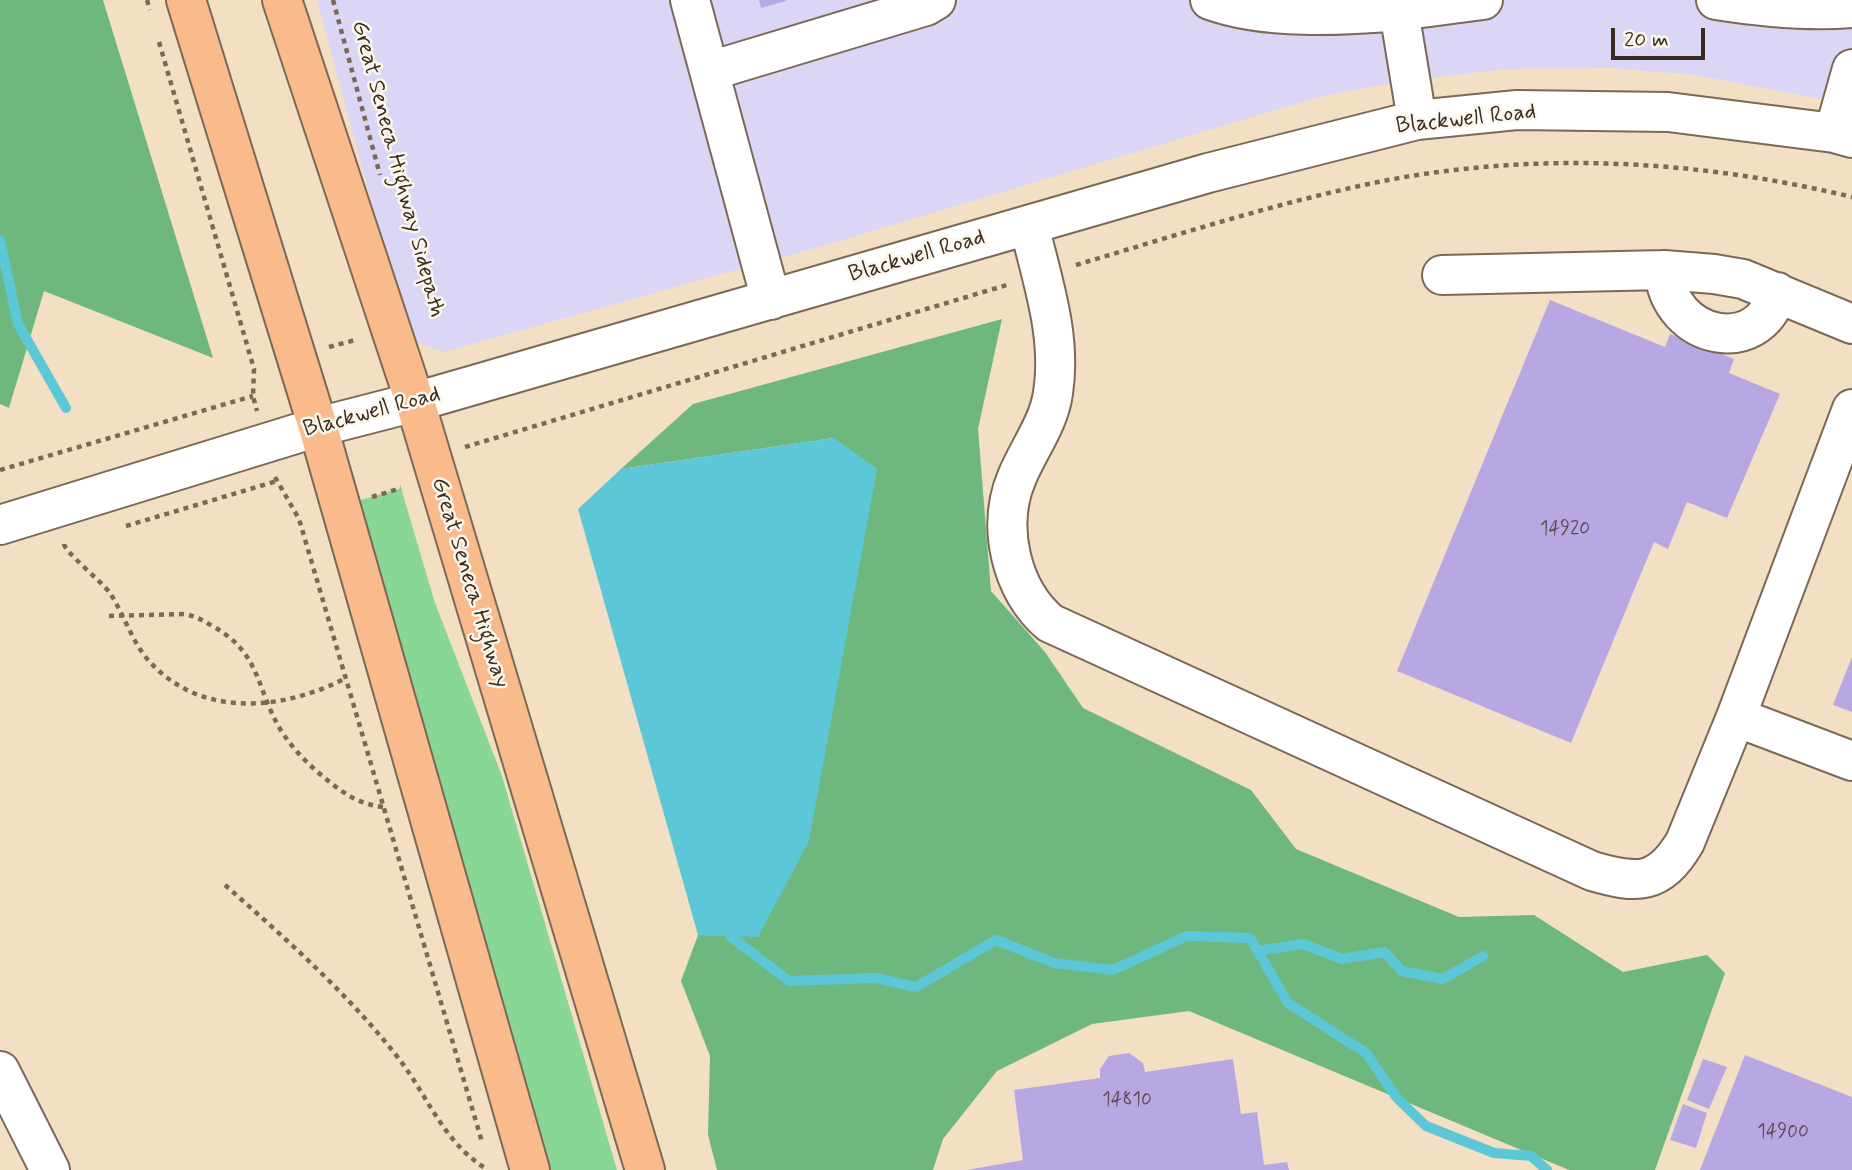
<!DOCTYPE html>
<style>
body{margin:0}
#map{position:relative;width:1852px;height:1170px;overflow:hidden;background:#f3dfc3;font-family:Mynerve,sans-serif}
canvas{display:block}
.scale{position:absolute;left:1611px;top:28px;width:94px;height:32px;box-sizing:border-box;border:4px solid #3b2a1e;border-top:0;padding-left:9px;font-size:21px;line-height:24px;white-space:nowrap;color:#3b2a1e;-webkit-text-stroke:5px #fbf7ec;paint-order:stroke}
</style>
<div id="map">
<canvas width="1852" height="1170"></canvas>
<div class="scale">20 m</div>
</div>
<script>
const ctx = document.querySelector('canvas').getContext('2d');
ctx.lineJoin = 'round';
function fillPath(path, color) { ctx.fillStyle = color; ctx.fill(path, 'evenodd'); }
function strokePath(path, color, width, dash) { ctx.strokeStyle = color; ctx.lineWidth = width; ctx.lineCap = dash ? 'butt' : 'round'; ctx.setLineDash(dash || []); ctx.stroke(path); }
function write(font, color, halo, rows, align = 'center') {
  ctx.font = font + ' Mynerve,sans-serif'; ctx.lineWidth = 5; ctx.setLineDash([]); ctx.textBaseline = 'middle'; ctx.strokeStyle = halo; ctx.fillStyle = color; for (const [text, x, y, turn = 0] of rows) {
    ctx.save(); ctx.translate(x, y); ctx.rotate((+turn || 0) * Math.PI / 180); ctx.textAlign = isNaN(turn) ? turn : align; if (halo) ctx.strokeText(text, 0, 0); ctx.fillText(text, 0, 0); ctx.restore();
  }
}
const built = new Path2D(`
 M317 0H1852V105L1695 75 1611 68 1507 69 1410 80 1322 96 829 244 444 352 418 343 406 330Z`);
const green = new Path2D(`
 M401 488 435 603 502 776 617 1170H547L354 502Z`);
const forest = new Path2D(`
 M0 0H103L213 358 44 291 9 408 0 404Z
 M1002 319 978 429 991 591 1045 652 1083 708 1251 790 1296 849 1459 917 1534 915 1623 972 1707 955 1725 973 1655 1170H1569L1189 1011 1092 1024 997 1071 943 1139 933 1170H717L708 1135 710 1056 681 981 698 935 758 936 834 438 621 469 693 404Z`);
const water = new Path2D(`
 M834 438 877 469 809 841 758 937 698 935 578 509 621 469Z`);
const stream = new Path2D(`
 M0 240 18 324 66 408
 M730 936 789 981 876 978 916 987 996 940 1054 963 1113 970 1187 936 1250 938 1288 1003 1366 1053 1397 1098 1426 1126 1494 1153 1531 1156 1547 1170
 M1257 951 1303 944 1342 959 1384 952 1402 971 1443 979 1483 956`);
const building = new Path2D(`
 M759 0H786V1L761 8Z
 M1550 300 1665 347 1670 334 1734 359 1729 373 1780 394 1727 518 1687 502 1668 549 1654 542 1571 743 1397 671Z
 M1852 657V712L1833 705Z
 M1129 1053 1143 1063 1145 1072 1233 1059 1241 1114 1257 1112 1264 1165 1287 1162 1289 1170H967L1023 1160 1014 1090 1100 1078V1069L1109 1056Z
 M1745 1055 1852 1097V1170H1700Z
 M1703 1059 1727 1067 1709 1109 1687 1100Z
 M1683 1104 1707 1113 1696 1148 1670 1140Z`);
const path = new Path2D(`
 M147 0 150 10
 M333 0 380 175
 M159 42 254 369 253 396 257 411
 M1076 265C1177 235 1279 202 1383 181 1539 151 1698 160 1852 197
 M329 347 355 340
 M465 447 1010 284
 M0 470 253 396
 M275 477 299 519 482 1142
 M372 497 401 488
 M126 526 277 481
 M64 544C64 551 102 582 110 593 123 613 130 636 144 655 195 719 280 712 346 678
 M109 616 184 614C196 616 204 621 214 627 262 654 256 691 282 732 295 752 312 768 331 783 347 796 363 805 384 807
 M225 885C285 938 346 992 396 1055 428 1095 442 1142 488 1170`);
const minor = new Path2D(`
 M690 0 771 300
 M1210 0C1264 20 1342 16 1399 11L1417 120
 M1399 0V11L1483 0
 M1716 0C1761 7 1807 12 1852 8
 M710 71 926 6 936 0
 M1834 133 1852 69
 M1029 225C1042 280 1062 336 1053 393 1049 423 1028 450 1017 477 996 526 1011 590 1050 623L1592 871C1637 884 1659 886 1685 842L1736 717
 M1664 270C1669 341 1761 358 1777 292
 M1442 275 1664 270 1714 274 1743 279 1852 324
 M1852 409 1736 717 1852 761
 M0 525 318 427 415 402 1208 173 1417 120 1517 110 1668 112 1834 133 1852 138
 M0 1071 50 1170`);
const major = new Path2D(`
 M186 0 318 427 530 1170
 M282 0 415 402 645 1170`);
const numberNames = [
 ["14920",1565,530],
 ["14810",1127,1101],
 ["14900",1783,1133]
];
const streetNames = [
 ["Blackwell Road",1466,120,-6],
 ["Great Seneca Highway Sidepath",397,169,75],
 ["Blackwell Road",917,257,-16],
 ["Blackwell Road",372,413,-15],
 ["Great Seneca Highway",469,583,73]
];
fillPath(built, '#dcd6f6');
fillPath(green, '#88d796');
fillPath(forest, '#6eb87f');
fillPath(water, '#5cc7d6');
strokePath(stream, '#5cc7d6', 10);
fillPath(building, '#b7a8e3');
strokePath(minor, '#7b6958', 42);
strokePath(major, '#7b6958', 42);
strokePath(path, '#7b6958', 4.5, [5, 5]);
strokePath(minor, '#fff', 38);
strokePath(major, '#fabb8c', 38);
write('19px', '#5a4a4f', null, numberNames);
write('23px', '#3b2a1e', '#fbf7ec', streetNames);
</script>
